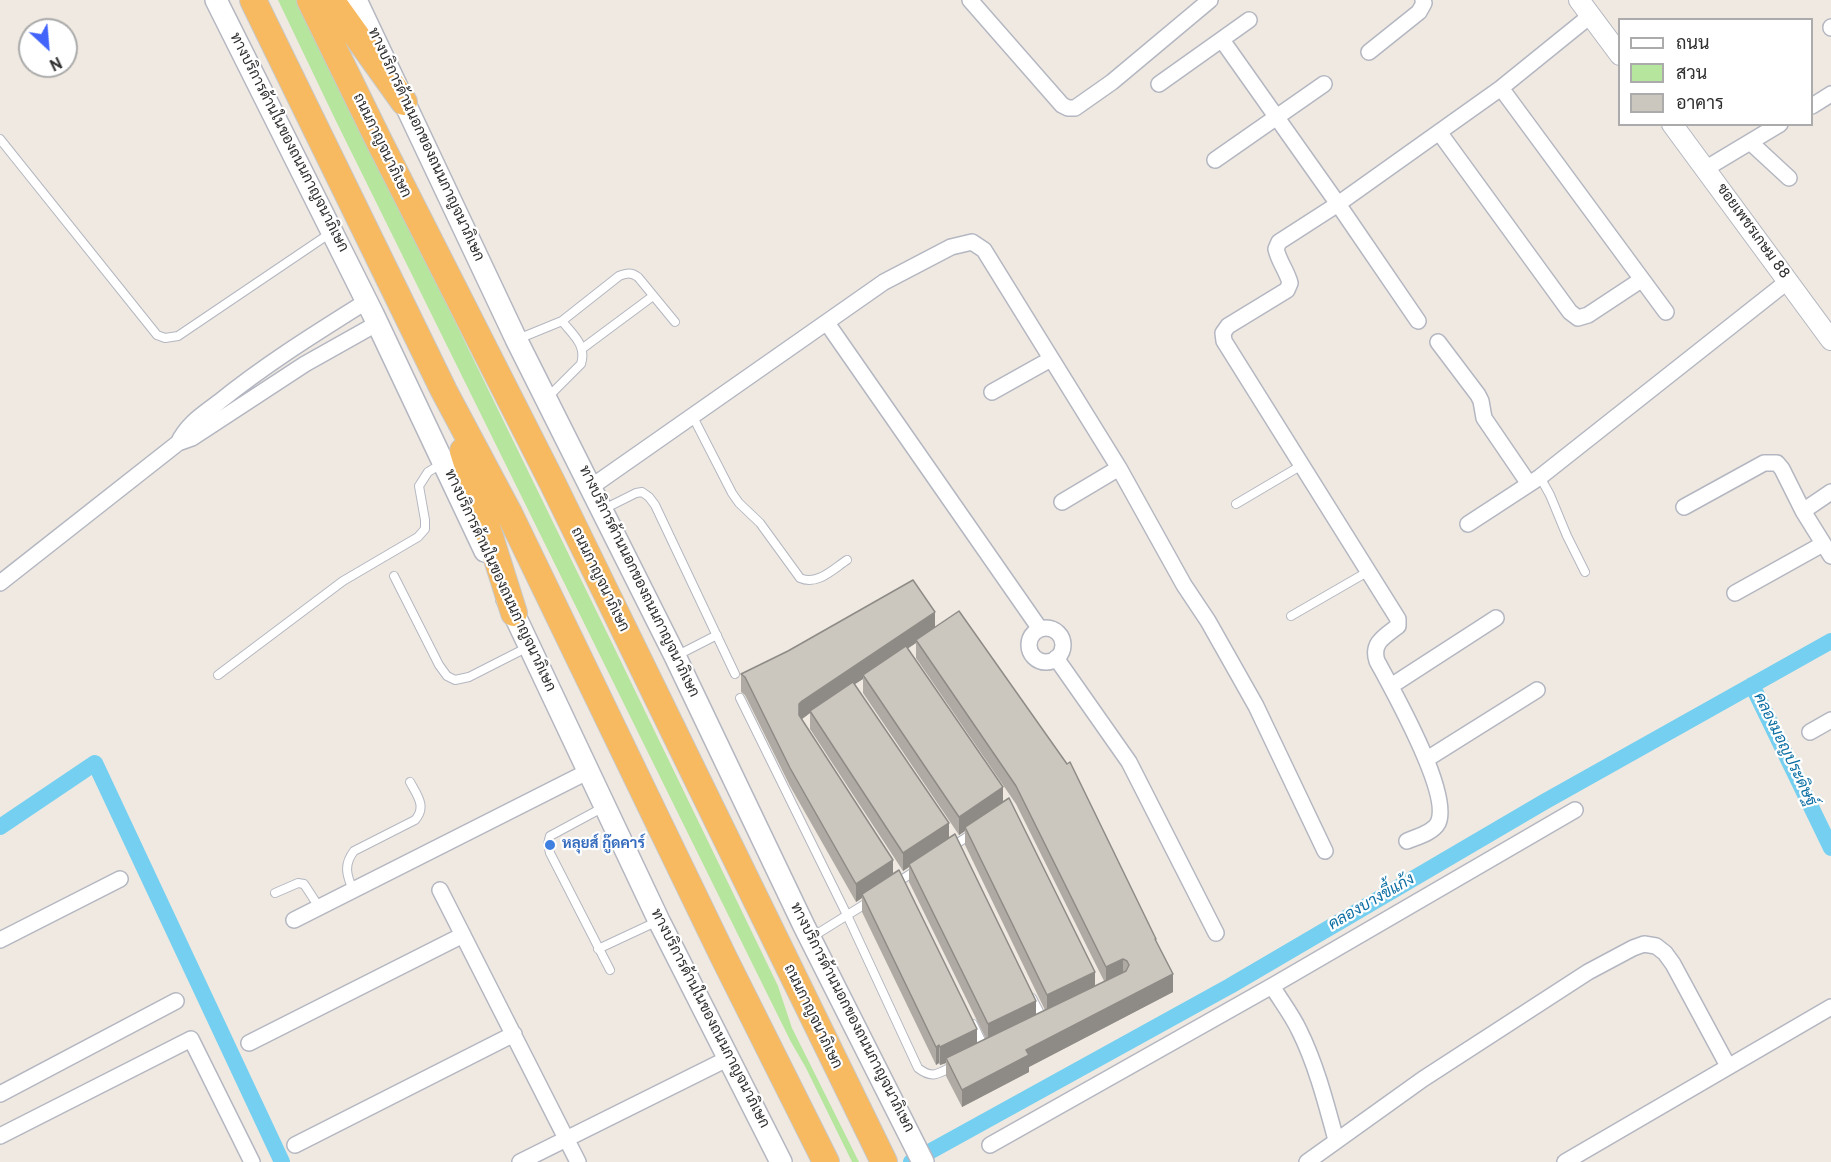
<!DOCTYPE html>
<meta charset="utf-8">
<style>
body{margin:0}
#map{position:relative;width:1831px;height:1162px;overflow:hidden;background:#efe9e1;font-family:Overpass,Sarabun,sans-serif}
canvas{display:block}
.legend{position:absolute;left:1618px;top:18px;width:195px;height:108px;box-sizing:border-box;background:#fff;border:2px solid #ababab;margin:0;padding:8px 10px;list-style:none;font-size:18px;color:#2e2e2e}
.legend li{display:flex;align-items:center;gap:12px;height:30px}
.legend b{width:30px;border:2px solid #ababab}
.north{position:absolute;left:18px;top:18px;width:60px;height:60px;box-sizing:border-box;background:#fff;border:2px solid #ababab;border-radius:50%;rotate:154deg;font-size:16px;font-weight:700;line-height:24px;text-align:center;color:#2e2e2e}
.north::after{content:'';display:block;margin:auto;width:21px;height:27px;background:#4264fb;clip-path:polygon(50% 0,100% 100%,50% 72%,0 100%)}
</style>
<div id="map">
<canvas width="1831" height="1162"></canvas>
<ul class="legend">
<li><b style="height:8px;background:#fff"></b>ถนน</li>
<li><b style="height:16px;background:#b6e59e"></b>สวน</li>
<li><b style="height:16px;background:#cbc7bf"></b>อาคาร</li>
</ul>
<div class="north">N</div>
</div>
<script>
const ctx = document.querySelector('canvas').getContext('2d');
ctx.lineJoin = 'round';
function fillPath(path, color) { ctx.fillStyle = color; ctx.fill(path, 'evenodd'); }
function strokePath(path, color, width, dash) { ctx.strokeStyle = color; ctx.lineWidth = width; ctx.lineCap = dash ? 'butt' : 'round'; ctx.setLineDash(dash || []); ctx.stroke(path); }
function write(font, color, halo, rows, align = 'center') {
  ctx.font = font + ' Overpass,Sarabun,sans-serif'; ctx.lineWidth = 4.5; ctx.setLineDash([]); ctx.textBaseline = 'middle'; ctx.strokeStyle = halo; ctx.fillStyle = color; for (const [text, x, y, turn = 0] of rows) {
    ctx.save(); ctx.translate(x, y); ctx.rotate((+turn || 0) * Math.PI / 180); ctx.textAlign = isNaN(turn) ? turn : align; if (halo) ctx.strokeText(text, 0, 0); ctx.fillText(text, 0, 0); ctx.restore();
  }
}
const green = new Path2D(`
 M278 0H298L612 643 778 986 792 1028 859 1162H852L806 1068 791 1042 335 119Z`);
const canal = new Path2D(`
 M1752 685 1831 848
 M0 827 95 763 282 1162
 M911 1162 1230 986 1544 802 1831 641`);
const service = new Path2D(`
 M0 139 157 335 165 338 178 336 332 232
 M562 321 619 276C627 273 631 272 638 277L675 322
 M518 339 562 321C573 335 587 345 581 364L547 398
 M583 348 653 296
 M693 417 732 493 739 503 760 523 800 578C817 586 833 569 847 560
 M1540 477 1550 495 1567 536 1585 572
 M1236 504 1302 465
 M604 509 636 493 642 492 649 497 655 505 735 674
 M394 576 439 665 447 676 455 680 469 677 528 647
 M1291 616 1369 571
 M676 656 717 635
 M218 675 343 581 418 537 425 529V520L419 486 428 472 443 463
 M740 698 847 915 918 1068C933 1080 939 1073 955 1065
 M602 808 550 836 548 844 550 853 610 970
 M950 848 973 833
 M895 884 918 869
 M353 890C347 876 343 865 354 851L415 820C427 807 417 795 410 782
 M275 893 298 883 304 884 319 907
 M812 937 870 901
 M598 949 658 921
 M1032 998 1044 1021
 M973 1024 985 1049`);
const minor = new Path2D(`
 M970 0 1062 105 1068 108H1075L1112 82 1210 0
 M1831 27V28
 M1222 40 1338 204 1418 321
 M1369 52 1419 12 1424 3 1423 0
 M1159 84 1249 20
 M1501 88 1666 312
 M1812 106 1831 94
 M1439 132 1570 312 1578 318 1588 315 1641 280
 M1750 142 1789 178
 M1215 160 1324 84
 M1705 169 1780 124
 M827 323 1040 629
 M1438 342 1478 395 1481 401 1484 418 1529 484
 M992 392 1051 359
 M178 443C188 423 202 415 219 402 266 364 316 333 367 301
 M591 487 884 282 951 247 972 242 984 250 1119 468 1184 585 1208 621 1256 706 1325 851
 M1062 502 1119 468
 M1684 507 1764 463H1777L1782 469 1803 511 1831 556
 M1803 511 1831 492
 M1468 524 1540 477 1788 281
 M0 583 178 443 192 438 305 364 378 323
 M1735 593 1823 544
 M1029 645a17 17 0 1 1 34 0a17 17 0 1 1-34 0Z
 M1056 658 1129 762 1216 933
 M1391 686 1496 618
 M1810 732 1831 720
 M1427 759 1537 690
 M1407 841C1416 837 1433 833 1438 823 1452 794 1392 689 1377 661 1371 643 1385 636 1398 626V619L1224 341 1223 333 1228 326 1287 290 1290 283C1287 271 1279 262 1276 249L1279 242 1338 204 1501 88 1590 16
 M440 890 578 1162
 M294 920 589 771
 M0 940 120 879
 M1272 986C1281 1001 1292 1015 1299 1030 1316 1064 1326 1103 1336 1140
 M249 1043 463 935
 M0 1094 176 1001
 M0 1136 191 1039 252 1162
 M295 1145 514 1034
 M990 1145 1272 986 1575 810
 M520 1162 729 1058
 M1307 1162 1423 1079 1588 972 1633 948 1644 944 1656 946 1665 953 1673 964 1728 1066
 M1565 1162 1831 1007`);
const tertiary = new Path2D(`
 M1579 0 1620 55
 M1672 124 1831 340`);
const secondary = new Path2D(`
 M216 0 373 314 485 551
 M356 0 516 339 675 656 804 926 923 1162
 M507 599 659 921 781 1162`);
const trunk = new Path2D(`
 M253 0 444 391 509 513 724 958 826 1162
 M310 0 379 141 553 484 884 1162
 M331 0 404 102
 M463 451 514 613`);
const wall = new Path2D(`
 M935 627 1156 942 1173 992 1029 1067V1072L962 1107 946 1076V1063L940 1065 939 1063 936 1065 862 912V898L856 902 790 786 745 695 741 692V674ZM916 643V658L1016 804 1104 981 1095 986 1003 802 907 649ZM863 679V693L959 835 965 831V845L1045 1010 1036 1014 949 838 854 684ZM810 713V729L903 871 909 867V882L986 1039 977 1043 893 874 802 719Z`);
const shadedWall = new Path2D(`
 M935 612V630L916 640V643L864 677 863 675V679L812 712 810 711V713L802 719 799 723V704L802 701Z
 M1003 787V805L965 827V831L959 835V817Z
 M949 823V841L909 864V867L903 871V853Z
 M893 860V878L862 894V898L856 902V884Z
 M1123 959V977L1106 985V967Z
 M1095 972V990L1047 1013V995Z
 M1173 974V992L1029 1067V1072L962 1107V1090L1026 1050Z
 M1036 1001V1019L988 1042V1024Z
 M977 1029V1047L946 1058V1063L940 1065V1047Z
 M939 1045V1063L936 1065V1047Z`);
const building = new Path2D(`
 M913 580 935 612 802 701 799 704V715L893 860 856 884 790 768 745 677 741 674 788 651Z
 M959 611 1067 764 1070 762 1156 939H1155L1173 974 1026 1050 1029 1055 962 1090 946 1058 1126 971 1129 965 1127 961 1123 959 1106 967 1016 786 916 640Z
 M906 646 1003 787 959 817 863 675Z
 M853 682 949 823 903 853 810 711Z
 M1009 798 1095 972 1047 995 965 827Z
 M955 834 1036 1001 988 1024 909 864Z
 M899 870 977 1029 940 1047 939 1045 936 1047 862 894Z`);
const markers = [
 [550,845,6,"#3f7fe0"]
];
const streetNames = [
 ["ทางบริการด้านในของถนนกาญจนาภิเษก",288,143,63],
 ["ทางบริการด้านนอกของถนนกาญจนาภิเษก",425,145,65],
 ["ถนนกาญจนาภิเษก",381,146,64],
 ["ซอยเพชรเกษม 88",1752,232,54],
 ["ถนนกาญจนาภิเษก",599,580,64],
 ["ทางบริการด้านในของถนนกาญจนาภิเษก",499,581,65],
 ["ทางบริการด้านนอกของถนนกาญจนาภิเษก",638,582,64],
 ["ถนนกาญจนาภิเษก",812,1017,64],
 ["ทางบริการด้านนอกของถนนกาญจนาภิเษก",851,1018,63],
 ["ทางบริการด้านในของถนนกาญจนาภิเษก",709,1019,63]
];
const shopNames = [
 ["หลุยส์ กู๊ดคาร์",562,845]
];
const waterNames = [
 ["คลองมอญประดิษฐ์",1784,750,64],
 ["คลองบางขี้แก้ง",1372,903,-30]
];
fillPath(green, '#b6e59e');
strokePath(canal, '#75cff0', 16);
strokePath(service, '#b4b7c1', 10);
strokePath(minor, '#b4b7c1', 18);
strokePath(tertiary, '#b4b7c1', 22);
strokePath(secondary, '#b4b7c1', 24);
strokePath(trunk, '#c9c9c9', 28);
strokePath(service, '#fff', 8);
strokePath(minor, '#fff', 15);
strokePath(tertiary, '#fff', 20);
strokePath(secondary, '#fff', 21);
strokePath(trunk, '#f8ba60', 26);
fillPath(wall, '#afaba4');
fillPath(shadedWall, '#8e8b86');
fillPath(building, '#cbc7bf');
strokePath(building, '#8e8b86', 1.5);
for (const [x, y, r, color] of markers) { const dot = new Path2D(); dot.arc(x, y, r, 0, 2 * Math.PI); ctx.fillStyle = color; ctx.fill(dot); strokePath(dot, '#fff', 2); }
write('15px', '#2e2e2e', '#fff', streetNames);
write('bold 15px', '#366cbe', '#fff', shopNames, 'left');
write('italic 16px', '#0d6fa3', '#fff', waterNames);
</script>
